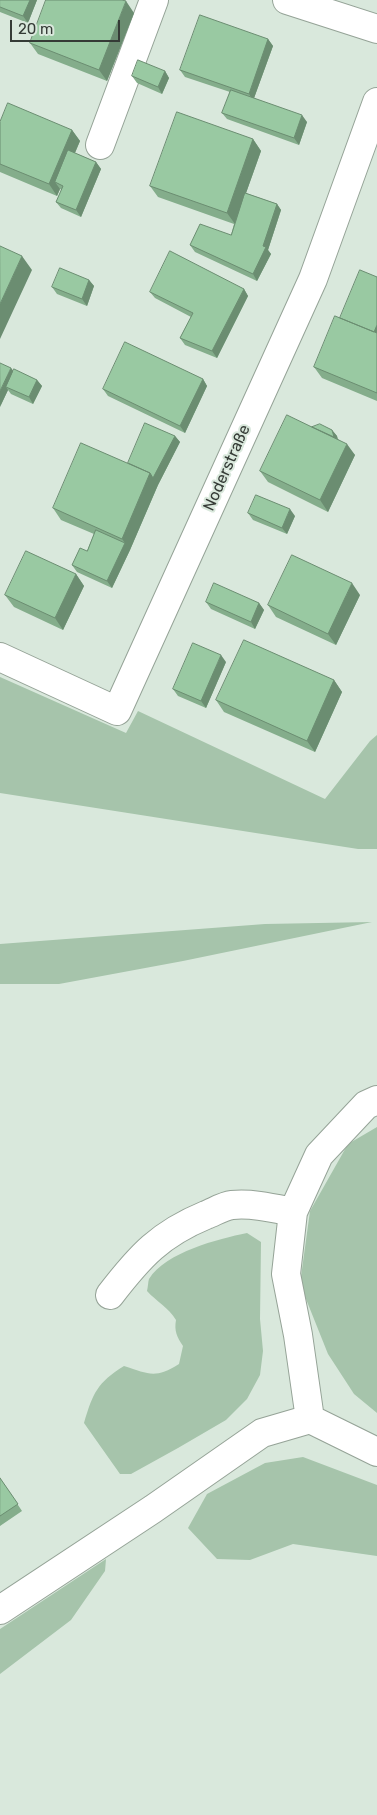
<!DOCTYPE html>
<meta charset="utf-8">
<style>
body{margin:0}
#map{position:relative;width:377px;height:1815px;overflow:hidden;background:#d9e8dc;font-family:Rubik,sans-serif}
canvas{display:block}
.scale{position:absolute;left:10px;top:20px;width:110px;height:22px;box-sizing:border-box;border:2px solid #353b36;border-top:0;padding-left:6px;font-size:15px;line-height:18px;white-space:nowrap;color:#353b36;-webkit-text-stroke:4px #d9e8dc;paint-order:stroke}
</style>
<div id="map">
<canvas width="377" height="1815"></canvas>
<div class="scale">20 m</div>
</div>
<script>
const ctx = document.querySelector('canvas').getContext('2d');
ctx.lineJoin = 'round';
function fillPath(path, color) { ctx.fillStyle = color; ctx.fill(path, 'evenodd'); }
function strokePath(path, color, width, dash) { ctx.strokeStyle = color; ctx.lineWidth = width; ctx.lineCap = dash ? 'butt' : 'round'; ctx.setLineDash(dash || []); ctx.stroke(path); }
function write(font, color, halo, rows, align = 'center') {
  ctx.font = font + ' Rubik,sans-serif'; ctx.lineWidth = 4; ctx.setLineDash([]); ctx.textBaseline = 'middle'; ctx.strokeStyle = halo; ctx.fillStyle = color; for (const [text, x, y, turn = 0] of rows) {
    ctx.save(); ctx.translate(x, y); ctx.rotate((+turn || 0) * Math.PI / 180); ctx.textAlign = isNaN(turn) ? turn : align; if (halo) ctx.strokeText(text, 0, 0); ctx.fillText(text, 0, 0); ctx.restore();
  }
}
const green = new Path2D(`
 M0 677 126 733 138 711 325 799 370 741 377 735V849H358L0 793Z
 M372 922 183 961 59 984H0V944L265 924Z
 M377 1127V1413L354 1394 328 1354 300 1284 310 1211 348 1144Z
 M247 1233 261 1242 260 1319 263 1351 260 1375 247 1399 226 1420 178 1448 131 1474H120L84 1423C93 1393 97 1383 124 1366 149 1374 155 1379 179 1364L183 1346C177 1337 174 1331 176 1320 169 1308 156 1301 147 1291 148 1287 148 1282 149 1279 166 1252 218 1239 247 1233Z
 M303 1457 377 1485V1556L293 1544 250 1560 217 1559 188 1528 207 1494 265 1463Z
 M106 1559 105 1571 71 1620 0 1674V1629Z`);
const minor = new Path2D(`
 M287 0 377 29
 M100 145 154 0
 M0 657 117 711 313 279 377 102
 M110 1295C140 1256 160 1234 206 1215 214 1212 223 1206 232 1205 252 1203 273 1208 293 1212
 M310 1419 298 1335 286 1274 293 1212 319 1155 366 1105 377 1100
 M0 1610 153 1509 262 1433 310 1419 377 1452`);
const wall = new Path2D(`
 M0 0H37L28 23 0 12Z
 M134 13 107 81 38 54 30 43Z
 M268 39 273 46 254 98 307 122 299 145 227 119 222 113 230 92 185 77 180 70Z
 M165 71 169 78 162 94 137 83 132 76Z
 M0 122 72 130 80 141 75 153 96 162 101 169 81 217 61 208 56 202 62 190 60 189 57 196 0 172Z
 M253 139 261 151 246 193 277 204 281 210 268 250 271 254 257 281 195 252 190 245 231 235 234 224 158 197 150 186Z
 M377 277V401L322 378 314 367 340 318Z
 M89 280 94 286 87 306 57 294 52 287Z
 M244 289 248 296 217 358 185 345 180 338 191 317 155 298 150 292Z
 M11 368 13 371 37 380 42 386 33 404 11 394 8 390 0 407Z
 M203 379 207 386 185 433 108 396 103 389Z
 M312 427 332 430 337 436 338 439 355 455 328 512 268 482 260 471Z
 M175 436 180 442 158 485 130 550 112 588 77 572 72 565 87 551 94 534 61 520 53 508Z
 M248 513 295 516 287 534 253 520Z
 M76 574 84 586 63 630 14 607 5 595Z
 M360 595 336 645 276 617 268 605Z
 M206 602 259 603 264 610 255 629 211 609Z
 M226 662 206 708 178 696 173 689Z
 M334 680 342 692 315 752 224 712 216 700Z
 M0 1478 22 1511 0 1526Z`);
const shadedWall = new Path2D(`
 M30 0H37L28 23 23 16Z
 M126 1 134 13 107 81 99 70Z
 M268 39 273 46 253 101 249 94Z
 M165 71 169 78 162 94 158 87Z
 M302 115 307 122 299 145 294 138Z
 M72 130 80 141 61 185 55 182 60 189 57 196 49 184Z
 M253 139 261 151 235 224 227 213Z
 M96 162 101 169 81 217 76 210Z
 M277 204 281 210 268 250 271 254 257 281 253 274Z
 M22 256 32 270 0 339V304Z
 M89 280 94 286 87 306 82 299Z
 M244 289 248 296 217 358 212 351Z
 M377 325V341L373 335Z
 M11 368 16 375 6 387 8 390 0 407V391Z
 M203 379 207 386 185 433 180 426Z
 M37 380 42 386 33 404 29 397Z
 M332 430 337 436 339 448 334 441Z
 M175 436 180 442 158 485 130 550 112 588 107 581 125 543 122 539 150 473Z
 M347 444 355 455 328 512 320 500Z
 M290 509 295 516 287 534 282 528Z
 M76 574 84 586 63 630 55 618Z
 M352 583 360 595 336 645 328 634Z
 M259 603 264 610 255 629 251 622Z
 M221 655 226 662 206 708 201 701Z
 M334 680 342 692 315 752 307 741Z`);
const building = new Path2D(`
 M0 0H30L23 16 0 7Z
 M46 0H122L126 1 99 70 30 43Z
 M200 15 268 39 249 94 180 70Z
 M138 60 165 71 158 87 132 76Z
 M231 90 302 115 294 138 222 113Z
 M8 103 72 130 49 184 0 164V122Z
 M177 112 253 139 227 213 150 186Z
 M68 150 96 162 76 210 56 202 63 186 55 182Z
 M245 193 277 204 263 246 266 247 253 274 190 245 200 224 231 235Z
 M0 246 22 256 0 304Z
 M170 251 244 289 212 351 180 338 193 313 150 292Z
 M60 268 89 280 82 299 52 287Z
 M360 270 377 277V325L374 332 340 318Z
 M335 316 377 333V393L314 367Z
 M125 342 203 379 180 426 103 389Z
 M0 363 11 368 0 391Z
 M14 369 37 380 29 397 6 387Z
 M287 415 347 444 320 500 260 471Z
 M145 423 175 436 153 478 150 473 128 463Z
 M320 424 332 430 334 437 312 427Z
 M81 443 150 473 122 539 53 508Z
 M256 495 290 509 282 528 248 513Z
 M96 530 125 543 107 581 72 565 80 548 87 551Z
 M26 551 76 574 55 618 5 595Z
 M292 555 352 583 328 634 268 605Z
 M214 583 259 603 251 622 206 602Z
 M244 640 334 680 307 741 216 700Z
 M193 643 221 655 201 701 173 689Z
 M0 1478 18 1504 0 1516Z`);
const streetNames = [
 ["Noderstraße",227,468,-66]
];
fillPath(green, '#a6c4ab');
strokePath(minor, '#95a397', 30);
strokePath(minor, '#fff', 28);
fillPath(wall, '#84ad8b');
fillPath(shadedWall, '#6b8d71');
fillPath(building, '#99c9a2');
strokePath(building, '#6b8d71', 1);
write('16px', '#353b36', '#d9e8dc', streetNames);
</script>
